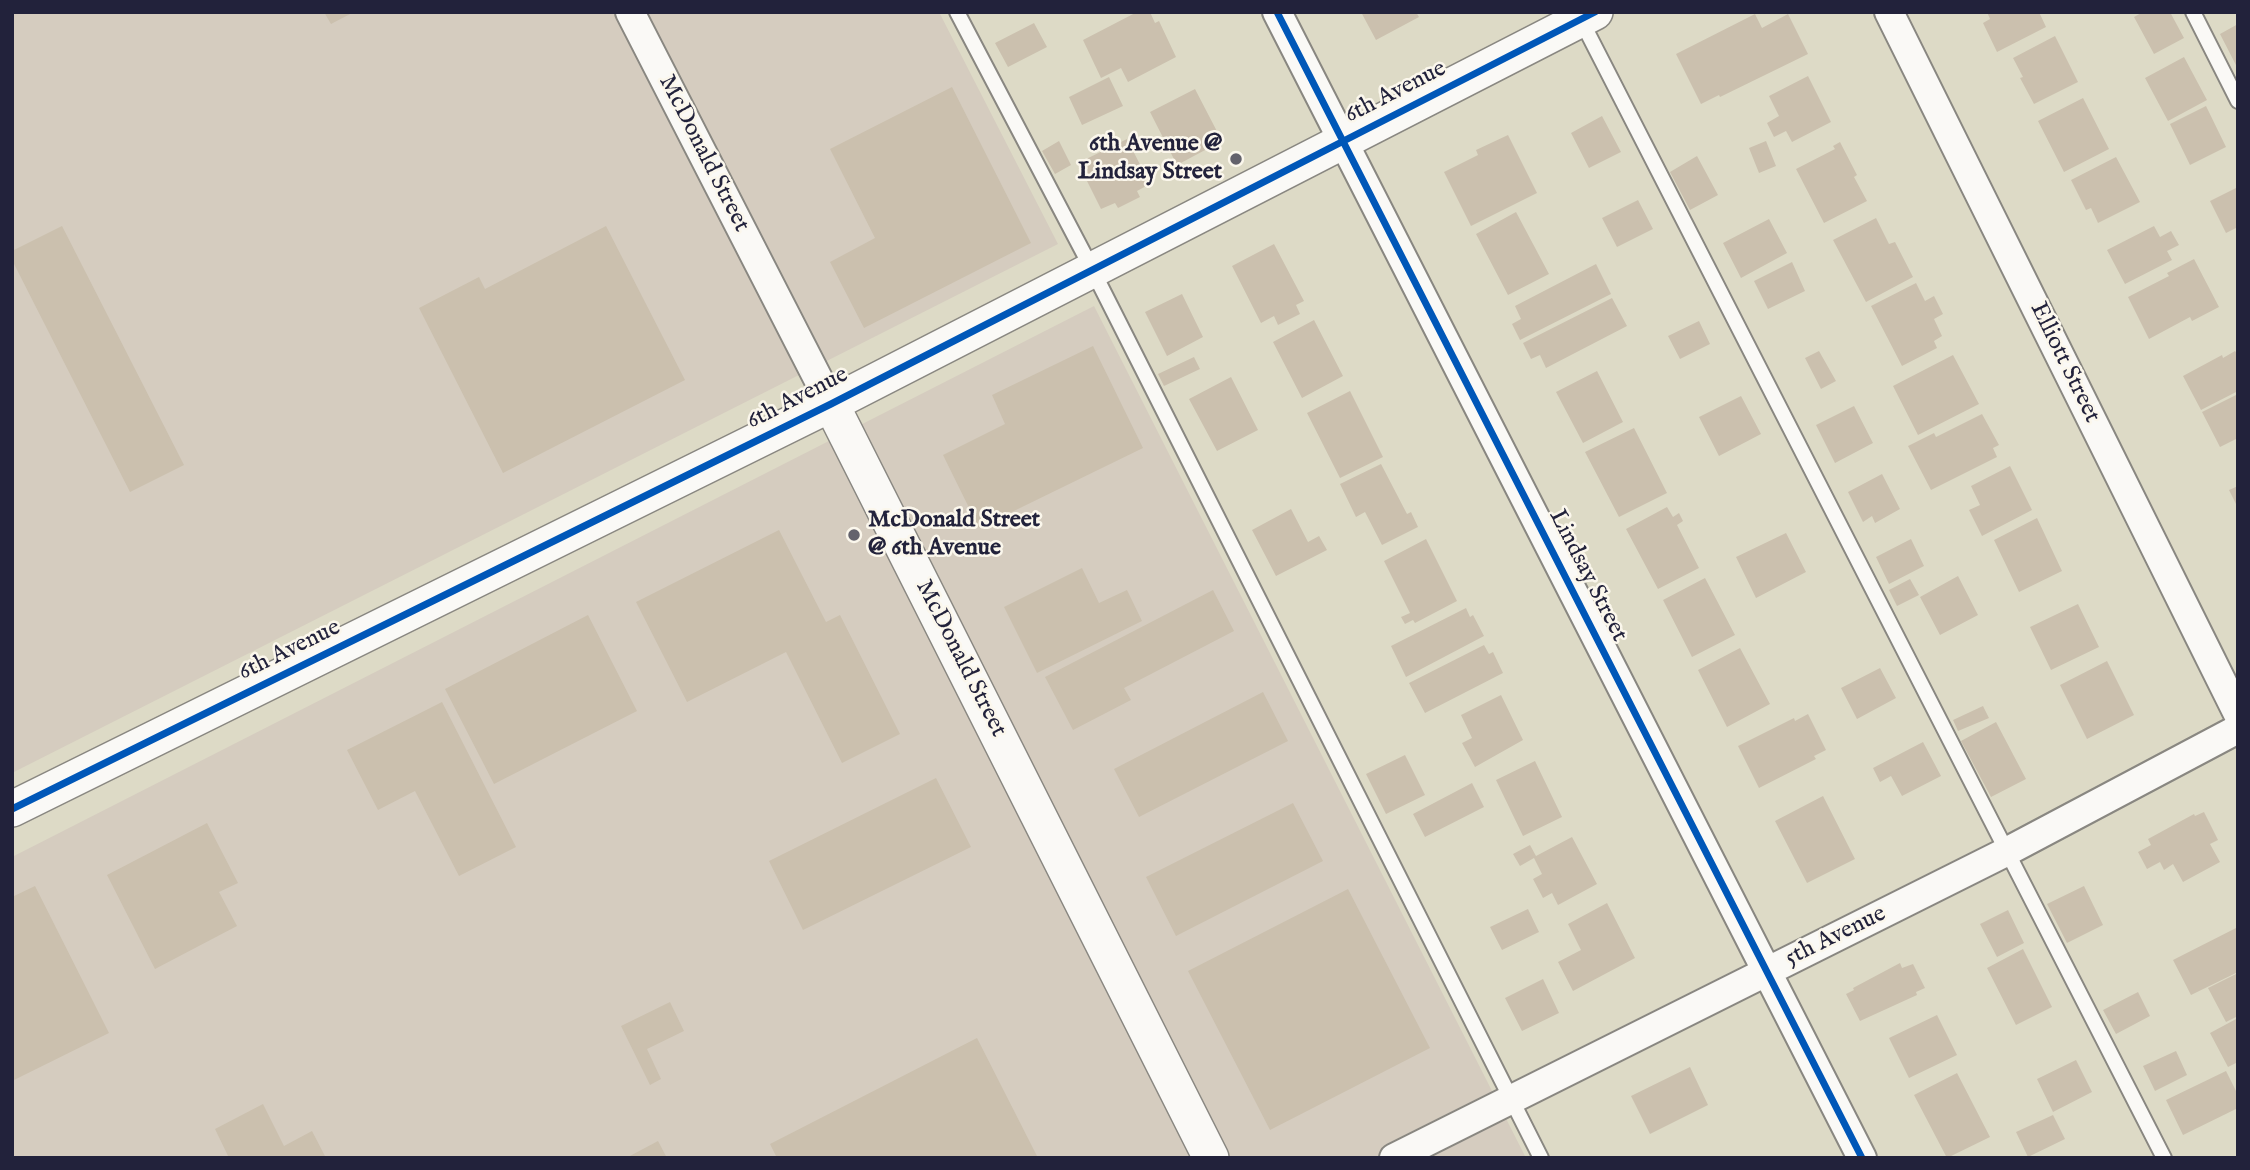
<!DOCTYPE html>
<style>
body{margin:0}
#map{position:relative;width:2250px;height:1170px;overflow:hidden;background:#dddac6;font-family:"IM FELL English",serif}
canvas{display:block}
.frame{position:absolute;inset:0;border:14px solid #22223b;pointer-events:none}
</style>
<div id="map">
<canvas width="2250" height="1170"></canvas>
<div class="frame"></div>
</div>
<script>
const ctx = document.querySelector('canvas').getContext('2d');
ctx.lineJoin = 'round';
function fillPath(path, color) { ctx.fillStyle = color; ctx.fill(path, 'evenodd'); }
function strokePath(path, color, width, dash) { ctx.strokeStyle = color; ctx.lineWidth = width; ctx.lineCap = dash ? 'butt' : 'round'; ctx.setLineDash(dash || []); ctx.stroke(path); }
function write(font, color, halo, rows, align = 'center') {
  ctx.font = font + ' "IM FELL English",serif'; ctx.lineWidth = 5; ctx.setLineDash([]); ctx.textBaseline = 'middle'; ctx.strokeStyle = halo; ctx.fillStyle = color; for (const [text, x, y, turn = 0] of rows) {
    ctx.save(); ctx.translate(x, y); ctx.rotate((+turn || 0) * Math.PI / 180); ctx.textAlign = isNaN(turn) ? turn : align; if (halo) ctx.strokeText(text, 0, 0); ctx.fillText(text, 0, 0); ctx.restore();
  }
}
const industrial = new Path2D(`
 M12 12H939L1058 244 12 773Z
 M1094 306 1526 1158H12V857Z`);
const building = new Path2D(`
 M324 12H354L331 24Z
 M1137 12H1150L1155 23 1159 21 1176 57 1128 82 1121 68 1101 78 1083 40Z
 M1361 12H1416L1419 17 1376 40Z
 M1987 12H2039L2046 27 1997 52 1983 23 1990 19Z
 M2143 12H2170L2184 38 2154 54 2134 17Z
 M1755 14 1762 28 1788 14 1808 54 1720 97 1719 95 1701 104 1676 54Z
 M1034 23 1047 47 1008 67 995 43Z
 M2238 24V69L2220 34Z
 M2055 36 2078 82 2034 104 2020 78 2023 77 2013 58Z
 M2184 57 2207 100 2168 121 2145 78Z
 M1808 76 1831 122 1792 142 1786 131 1774 137 1767 123 1779 116 1769 96Z
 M1109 77 1123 106 1082 125 1069 97Z
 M952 87 1031 243 864 328 830 262 875 238 830 149Z
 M1195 89 1222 141 1177 165 1150 112Z
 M2083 98 2109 149 2064 172 2038 121Z
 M2206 106 2226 147 2190 165 2170 124Z
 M1602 116 1621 152 1589 168 1571 133Z
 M1508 135 1537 193 1471 226 1444 172 1478 155 1476 150Z
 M1127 139 1150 184 1137 191 1140 197 1118 208 1115 203 1101 209 1078 163Z
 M1059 141 1071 165 1055 174 1042 151Z
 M1766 141 1776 166 1759 173 1749 148Z
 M1840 142 1857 175 1854 177 1867 201 1824 223 1796 169 1835 149 1833 146Z
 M1697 156 1718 195 1690 210 1670 172Z
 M2116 157 2140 202 2098 223 2091 208 2086 210 2071 180Z
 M2238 187V227L2226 233 2210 201Z
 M1638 200 1653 229 1617 247 1602 218Z
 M1516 212 1549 274 1508 295 1476 234Z
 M1876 218 1889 244 1895 242 1913 277 1866 302 1833 240Z
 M1769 219 1787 253 1741 278 1723 243Z
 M62 226 184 465 130 492 12 260V251Z
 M606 226 685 380 503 473 419 308 479 277 485 289Z
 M2154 226 2160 237 2171 231 2179 245 2167 251 2172 260 2125 284 2107 250Z
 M1274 244 1304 301 1296 305 1300 314 1278 325 1274 316 1261 323 1232 266Z
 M2194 259 2219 307 2192 321 2190 317 2149 339 2128 297 2169 276 2167 273Z
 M1792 262 1805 291 1768 309 1754 281Z
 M1596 264 1611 294 1520 340 1512 324 1521 319 1515 306Z
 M1916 283 1925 301 1934 296 1943 314 1934 319 1942 336 1934 341 1937 348 1902 366 1871 306Z
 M1182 294 1203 337 1167 356 1145 312Z
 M1612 298 1627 326 1546 368 1540 355 1531 359 1523 343Z
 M1314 320 1343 376 1302 398 1273 342Z
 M1699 321 1710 344 1680 359 1668 336Z
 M1093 346 1143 448 979 528 943 455 1005 424 992 395Z
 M1819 351 1836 381 1821 389 1805 358Z
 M2235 351 2238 355V391L2201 410 2183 376 2222 355 2223 358Z
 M1953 355 1979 404 1918 435 1893 386Z
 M1194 357 1200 369 1164 386 1158 374Z
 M1597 371 1623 422 1583 443 1556 392Z
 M1231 377 1258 430 1217 451 1189 399Z
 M1350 391 1383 457 1340 478 1307 413Z
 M2238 394V438L2220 447 2202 412Z
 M1741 396 1761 434 1719 456 1699 417Z
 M1854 406 1873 443 1835 463 1816 425Z
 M1982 414 1999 445 1993 448 1997 457 1931 490 1908 446 1934 433 1936 437Z
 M1634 428 1667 493 1619 517 1585 452Z
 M1381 464 1407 514 1411 512 1418 527 1382 545 1365 512 1356 517 1340 484Z
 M2010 466 2032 510 1982 536 1969 510 1980 505 1971 486Z
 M1882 474 1900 509 1875 523 1872 516 1863 522 1848 492Z
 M2238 486V508L2229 490Z
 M1667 507 1673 517 1679 513 1683 521 1677 525 1699 568 1658 589 1626 529Z
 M1291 509 1308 542 1319 536 1327 550 1276 576 1252 530Z
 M2037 518 2062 571 2019 592 1994 540Z
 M779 530 826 622 840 615 900 734 842 763 786 652 687 702 636 602Z
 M1786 533 1806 572 1756 598 1736 557Z
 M1426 539 1457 601 1415 623 1413 620 1405 624 1401 617 1410 613 1384 561Z
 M1911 539 1924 566 1889 584 1876 557Z
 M1082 568 1099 603 1127 590 1142 621 1037 673 1004 607Z
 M1958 576 1978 615 1940 635 1920 597Z
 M1705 578 1735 635 1692 657 1663 600Z
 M1910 579 1919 595 1897 606 1889 590Z
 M1213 590 1234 631 1124 688 1131 700 1073 730 1045 677Z
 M2078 604 2099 647 2051 670 2030 627Z
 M1466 608 1470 617 1473 615 1484 636 1406 677 1391 646Z
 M588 615 637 711 494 784 445 689Z
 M1484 645 1489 654 1493 652 1503 673 1425 713 1409 683Z
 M1740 648 1770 704 1727 727 1698 670Z
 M2107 661 2134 715 2087 739 2060 685Z
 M1880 668 1896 698 1857 719 1841 688Z
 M1263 692 1288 741 1139 817 1114 769Z
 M1501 695 1523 740 1475 767 1462 743 1472 738 1461 715Z
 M442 702 516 847 459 876 415 791 378 810 347 750Z
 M1983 706 1989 718 1958 731 1953 720Z
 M1808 714 1826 750 1814 756 1816 759 1759 788 1738 746 1794 718 1795 721Z
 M1996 722 2026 779 1991 797 1961 741Z
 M1923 742 1941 776 1902 796 1891 776 1880 782 1873 768Z
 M1405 755 1425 795 1386 814 1366 774Z
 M1535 761 1562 817 1523 836 1496 780Z
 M936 778 971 847 803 930 769 861Z
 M1472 783 1484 807 1425 837 1413 814Z
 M1823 796 1855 859 1807 883 1775 821Z
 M1293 803 1323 861 1176 936 1146 877Z
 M2204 812 2218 840 2210 844 2220 862 2183 882 2173 864 2164 870 2160 862 2147 869 2138 852 2151 845 2148 839 2194 814 2195 816Z
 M207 823 238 883 219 892 237 926 155 969 107 875Z
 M1572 837 1597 884 1558 905 1552 893 1543 898 1533 879 1542 874 1534 858 1520 866 1513 854 1530 845 1536 856Z
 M35 886 109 1033 12 1081V897Z
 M2084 886 2103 925 2067 943 2047 904Z
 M1348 889 1430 1048 1270 1130 1188 971Z
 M1607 903 1635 958 1573 991 1558 962 1581 950 1568 924Z
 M1528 909 1539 932 1502 950 1490 927Z
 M2008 910 2024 943 1997 957 1980 924Z
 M2238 927V972L2191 995 2173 960Z
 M2023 949 2052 1007 2016 1025 1987 968Z
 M1900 963 1902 968 1913 964 1925 988 1916 992 1917 995 1860 1021 1846 994 1854 990 1853 988Z
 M2238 973V1016L2226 1022 2208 988Z
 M1543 979 1559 1013 1522 1031 1505 998Z
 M2138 992 2150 1016 2116 1034 2103 1010Z
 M670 1002 684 1031 647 1049 661 1079 650 1085 621 1026Z
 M1937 1015 1957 1055 1909 1078 1889 1038Z
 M2238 1018V1062L2228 1067 2210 1033Z
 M977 1038 1038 1158H777L770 1144Z
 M2176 1051 2187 1075 2155 1091 2143 1066Z
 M2076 1060 2092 1092 2053 1112 2037 1079Z
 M1690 1067 1708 1105 1650 1134 1631 1096Z
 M2226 1071 2238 1095V1108L2183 1135 2166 1100Z
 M1957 1073 1990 1137 1947 1158 1914 1095Z
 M263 1104 284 1146 312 1131 326 1158H229L215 1129Z
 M2053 1115 2065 1139 2028 1157 2016 1132Z
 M658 1141 667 1158H626Z`);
const service = new Path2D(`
 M957 12 1093 271 1541 1158
 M2193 12 2238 101
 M1581 20 2164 1158`);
const minor = new Path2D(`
 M630 12 831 404
 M1277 12 1862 1158
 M1889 12 2238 714
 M1394 1158 2006 852 2238 729`);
const tertiary = new Path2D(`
 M831 404 1211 1158
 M12 809 831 404 1595 12`);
const cycleway = new Path2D(`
 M1277 12 1862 1158
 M12 809 831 404 1595 12`);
const markers = [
 [1236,159,7,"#63626c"],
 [854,535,7,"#63626c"]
];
const streetNames = [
 ["6th Avenue",1396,93,-27],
 ["McDonald Street",703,154,63],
 ["Elliott Street",2064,363,64],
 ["6th Avenue",798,399,-27],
 ["Lindsay Street",1587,576,63],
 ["6th Avenue",290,651,-26],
 ["McDonald Street",960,659,63],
 ["5th Avenue",1836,937,-26]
];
const poiNames = [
 ["6th Avenue @",1222,145],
 ["Lindsay Street",1222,173],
 ["McDonald Street",868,521,"left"],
 ["@ 6th Avenue",868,549,"left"]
];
fillPath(industrial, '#d5ccbf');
fillPath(building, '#cbc0ae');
strokePath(service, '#898781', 18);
strokePath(minor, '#898781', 32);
strokePath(tertiary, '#898781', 38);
strokePath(service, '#faf9f6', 14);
strokePath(minor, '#faf9f6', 28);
strokePath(tertiary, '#faf9f6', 35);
strokePath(cycleway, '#0057b8', 7);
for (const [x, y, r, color] of markers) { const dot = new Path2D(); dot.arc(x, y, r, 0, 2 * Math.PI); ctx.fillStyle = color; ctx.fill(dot); strokePath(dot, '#fbf7ec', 2.5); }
write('24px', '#22223b', '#fbf7ec', streetNames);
write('bold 24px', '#22223b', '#fbf7ec', poiNames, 'right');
</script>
